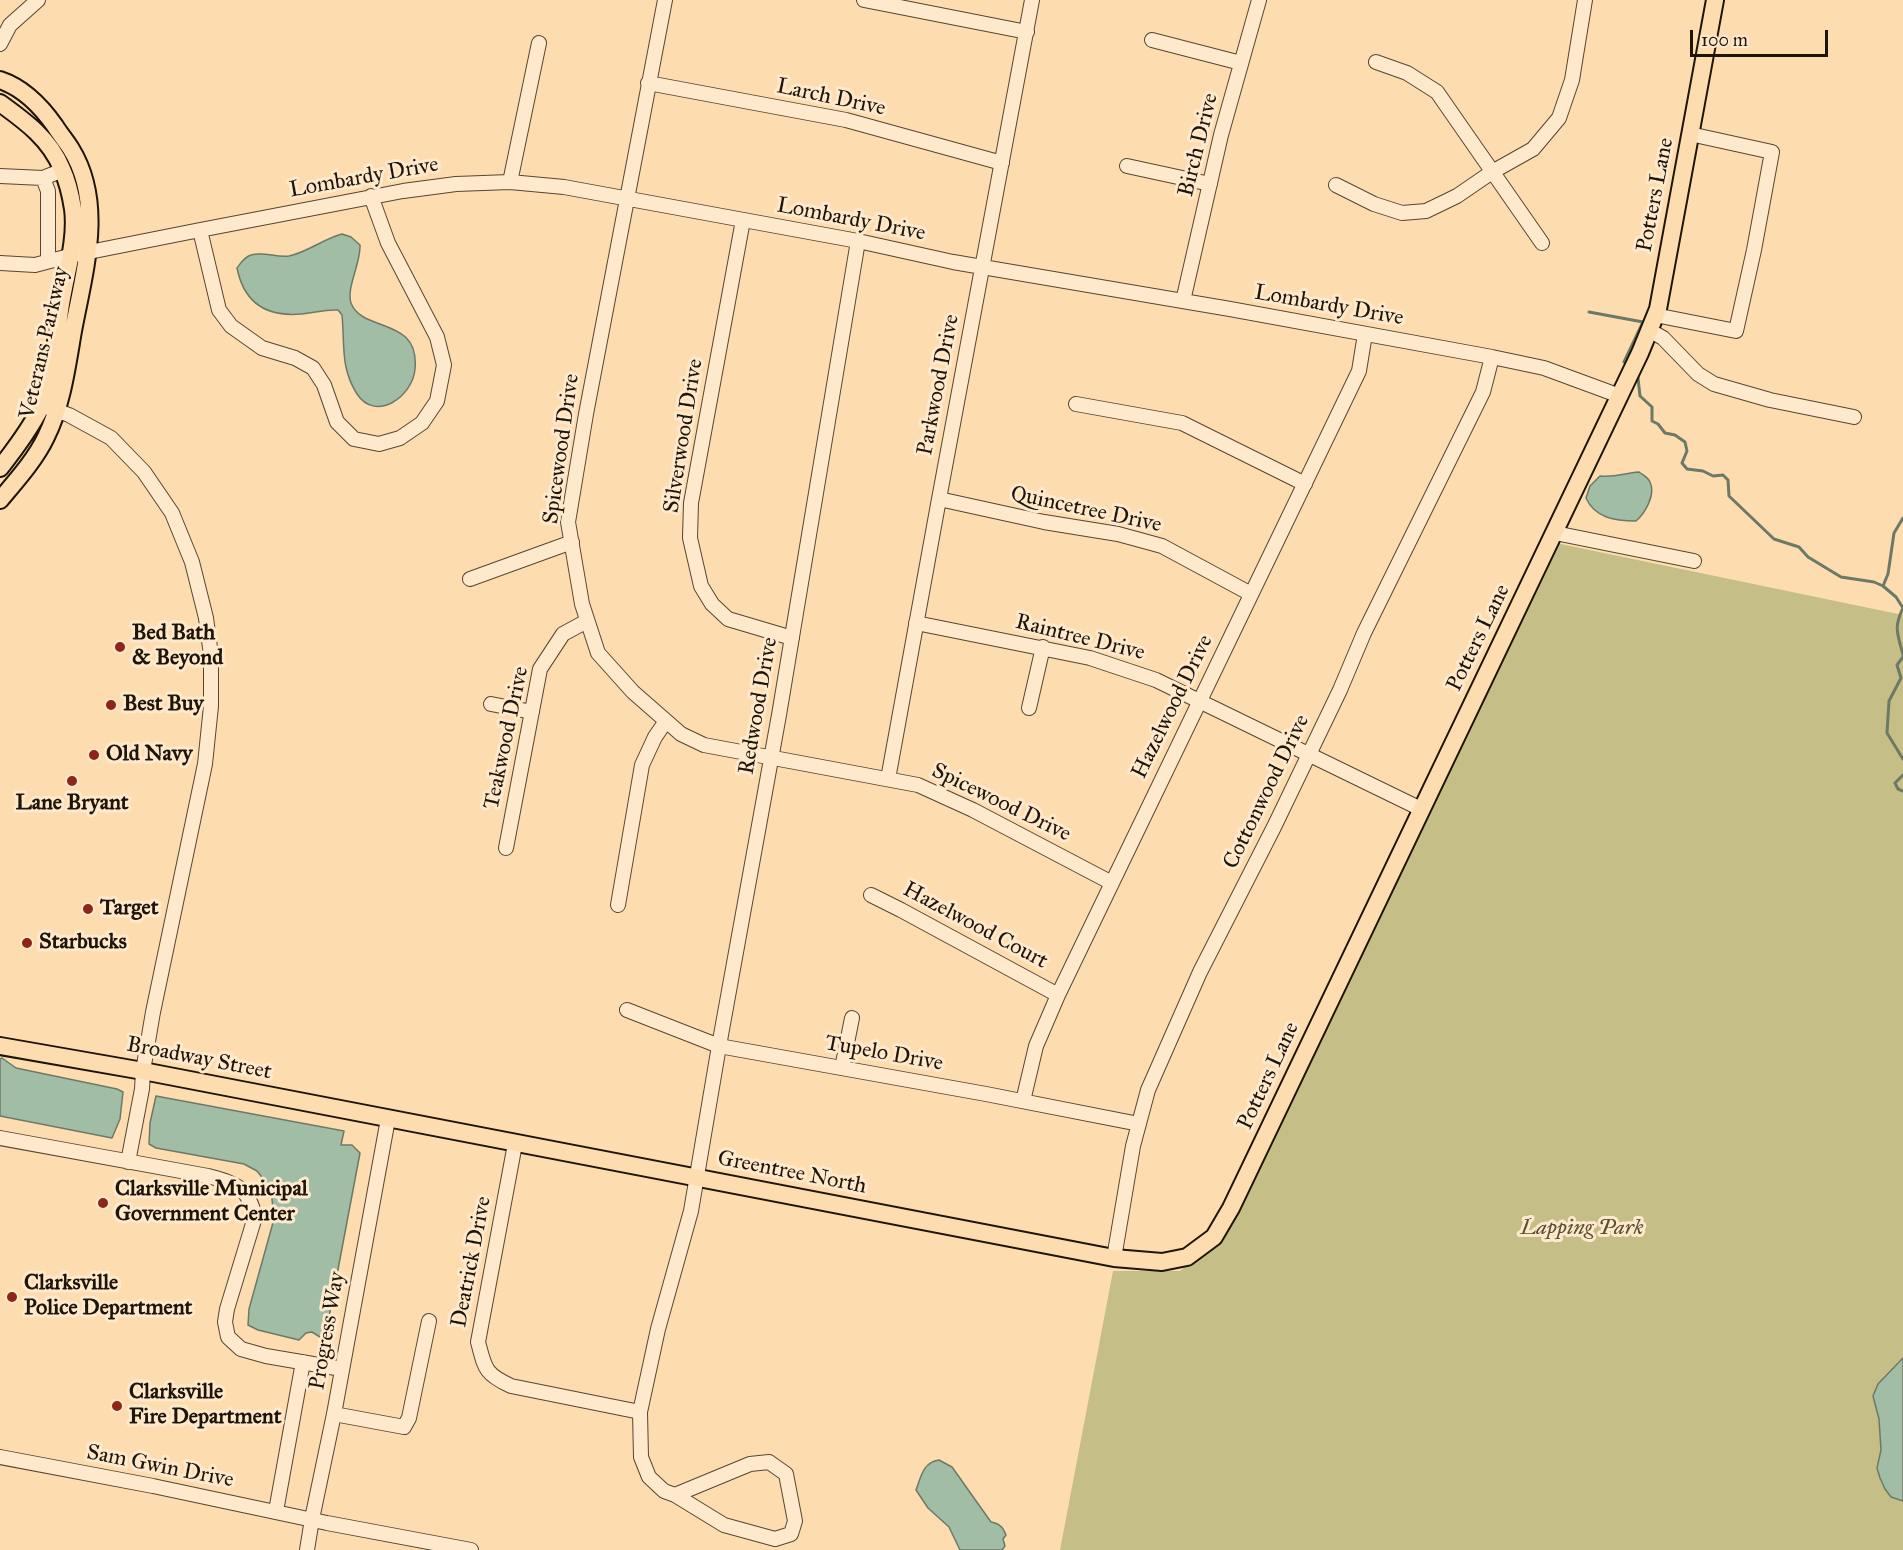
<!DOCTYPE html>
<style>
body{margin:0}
#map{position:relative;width:1903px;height:1550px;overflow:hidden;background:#fdddb0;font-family:"IM FELL Great Primer",serif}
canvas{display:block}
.scale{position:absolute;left:1690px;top:30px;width:138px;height:27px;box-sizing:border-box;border:3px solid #1e1408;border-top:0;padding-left:8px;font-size:18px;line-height:21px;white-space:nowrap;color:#1e1408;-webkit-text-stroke:4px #fee9cc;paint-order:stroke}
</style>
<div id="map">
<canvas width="1903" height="1550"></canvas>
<div class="scale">100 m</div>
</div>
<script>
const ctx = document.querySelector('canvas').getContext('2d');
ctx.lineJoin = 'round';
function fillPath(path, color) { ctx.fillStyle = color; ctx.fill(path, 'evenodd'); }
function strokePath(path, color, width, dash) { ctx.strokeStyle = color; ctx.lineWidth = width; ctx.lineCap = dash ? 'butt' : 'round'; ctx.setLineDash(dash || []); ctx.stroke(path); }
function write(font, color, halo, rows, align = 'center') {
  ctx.font = font + ' "IM FELL Great Primer",serif'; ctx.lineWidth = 6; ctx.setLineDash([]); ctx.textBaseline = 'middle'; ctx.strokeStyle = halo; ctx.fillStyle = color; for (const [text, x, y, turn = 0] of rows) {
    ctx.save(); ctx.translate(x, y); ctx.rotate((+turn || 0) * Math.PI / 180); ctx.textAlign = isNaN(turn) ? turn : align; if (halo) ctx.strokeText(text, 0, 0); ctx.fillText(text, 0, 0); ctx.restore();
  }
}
const green = new Path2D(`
 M1551 542 1903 615V1550H1060L1113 1271H1180L1212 1245Z`);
const water = new Path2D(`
 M342 234 351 237 360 245C361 263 346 288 351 303 362 333 420 316 415 369 413 396 376 423 357 394 340 367 345 345 342 315L338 310C325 309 314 313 301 314 267 317 244 303 237 268 241 263 244 257 251 255 264 251 276 258 289 256 308 252 323 239 342 234Z
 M1639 472C1643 475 1648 477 1650 482 1656 495 1645 513 1636 521 1615 521 1595 518 1586 498L1590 486 1600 476C1615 478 1624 473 1639 472Z
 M2 1058 16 1068 117 1089 123 1092 120 1119 112 1138 0 1116V1059Z
 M156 1096 344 1131 341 1145H352L360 1153 326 1333 320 1337 312 1332 306 1333 299 1340 258 1330 248 1325 249 1309 274 1219 272 1199 268 1185 257 1171 244 1164 156 1148 149 1144 150 1123Z
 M1903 1358V1501L1891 1497 1885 1489 1880 1478 1877 1468 1881 1450 1879 1419 1873 1396 1878 1384Z
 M939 1460 952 1467 991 1522C1000 1524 1003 1527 1006 1535L1003 1539 1005 1546 1002 1550H960L949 1527 928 1508 916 1490C921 1477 923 1462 939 1460Z`);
const stream = new Path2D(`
 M1589 312 1643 322 1624 362
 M1638 378 1640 396 1652 407V421L1658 424 1665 433 1675 435 1685 442 1687 451 1682 463 1687 469 1703 471 1713 476 1723 475 1728 480 1729 496 1774 539 1799 547 1808 557 1841 577 1874 582 1883 586 1896 597 1903 608C1893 629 1898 634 1903 655
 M1883 586 1888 574 1894 533 1903 518
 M1903 657 1897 665 1901 678 1889 701 1887 733 1903 759
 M1903 775 1895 783 1898 789 1903 791`);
const minor = new Path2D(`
 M665 0 586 414 568 522 582 604 598 653 633 692 681 734 704 745 918 785 973 810 1112 883
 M864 0 1027 32
 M1152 40 1241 63
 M0 44 10 25 38 0
 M1376 62 1407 73 1437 92 1542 243
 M648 83 846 120 1002 163
 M1127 166 1210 184
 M0 176 43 178 63 170
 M43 178 48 191V261
 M510 182 539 43
 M1336 185 1374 204 1402 213 1426 211 1457 196 1492 172 1533 149 1559 118 1572 80 1585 0
 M743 220 691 503 690 538 701 586 712 604 728 619 792 638
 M200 230 219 310 231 326 262 348 295 358 313 368 324 385 337 422 354 439 379 444 400 438 422 423 437 401 444 365 437 337 388 243 371 196
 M0 263 35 265 69 256 200 230 403 191 456 184 510 182 564 187 858 241 953 262 1230 309 1492 357 1544 368 1620 396
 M1183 301 1221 135 1259 0
 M1655 315 1736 331 1754 250 1772 152 1690 134
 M1649 330 1663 338 1698 374 1714 384 1770 400 1854 417
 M1076 404 1182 423 1305 484
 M49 408 69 415 111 438 144 472 172 513 192 562 206 618 211 655V706L205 764 153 1012 143 1071 142 1089 128 1162
 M939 499 1044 522 1118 534 1162 546 1251 594
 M1555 533 1694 561
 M470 579 572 542
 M916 623 1090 658 1156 680 1421 809
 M491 704 532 712
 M1029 708 1043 647
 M888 779 939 499 1032 0
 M506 848 540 669 563 634 587 621
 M871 895 901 910 1058 995
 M618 905 642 765 655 737 666 721
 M627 1010 719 1046 986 1094 1139 1124
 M842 1068 852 1018
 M1023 1101 1036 1046 1058 995 1359 371 1365 334
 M0 1138 208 1176C236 1184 248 1186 255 1217L227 1309 225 1322 228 1337 241 1349 266 1356 342 1369
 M515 1144 478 1342C485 1369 485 1374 511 1386L640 1412
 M1114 1258 1133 1146 1148 1090 1200 972 1274 827 1340 690 1364 633 1483 392 1492 357
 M334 1414 404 1427 409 1418 429 1321
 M0 1457 153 1486 327 1523 471 1550
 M769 1462 786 1474 795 1521 791 1534 775 1539 724 1525 675 1495 750 1464Z
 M675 1495 664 1491 649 1477 641 1457 640 1412 658 1329 691 1211 719 1046 779 715 858 241
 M276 1511 303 1362
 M307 1550 312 1519 334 1414 388 1119`);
const major = new Path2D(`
 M0 80C24 88 41 106 55 126 60 134 66 141 71 149 105 204 84 272 73 331 67 366 62 405 46 437 35 460 16 481 0 500
 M0 103C25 121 50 139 62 169 67 180 71 196 73 209 77 239 66 273 61 304 56 335 54 379 41 407 30 429 15 449 0 468
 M0 1046 143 1071 1114 1258 1162 1262 1187 1257 1214 1237 1231 1208 1640 353 1658 309 1715 0`);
const markers = [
 [120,647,6,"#8f2418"],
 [111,705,6,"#8f2418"],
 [94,755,6,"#8f2418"],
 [72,781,6,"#8f2418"],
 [88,909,6,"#8f2418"],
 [27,943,6,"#8f2418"],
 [103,1203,6,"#8f2418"],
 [12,1297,6,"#8f2418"],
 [117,1406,6,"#8f2418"]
];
const streetNames = [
 ["Larch Drive",831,98,12],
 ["Birch Drive",1199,145,-76],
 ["Lombardy Drive",364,178,-10],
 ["Potters Lane",1656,195,-79],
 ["Lombardy Drive",851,220,11],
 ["Lombardy Drive",1329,306,10],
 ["Veterans Parkway",45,343,-77],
 ["Parkwood Drive",939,385,-79],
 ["Silverwood Drive",684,436,-81],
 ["Spicewood Drive",562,449,-82],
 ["Quincetree Drive",1086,510,12],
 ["Raintree Drive",1080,638,14],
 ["Potters Lane",1479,638,-64],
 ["Redwood Drive",759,706,-80],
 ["Hazelwood Drive",1173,707,-64],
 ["Teakwood Drive",507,738,-78],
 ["Cottonwood Drive",1267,792,-64],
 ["Spicewood Drive",1001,803,26],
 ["Hazelwood Court",975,926,28],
 ["Tupelo Drive",884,1054,10],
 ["Broadway Street",199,1059,11],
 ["Potters Lane",1269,1076,-65],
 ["Greentree North",792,1173,11],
 ["Deatrick Drive",472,1262,-79],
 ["Progress Way",328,1331,-80],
 ["Sam Gwin Drive",160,1467,11]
];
const poiNames = [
 ["Bed Bath",132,634],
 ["& Beyond",132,659],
 ["Best Buy",123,705],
 ["Old Navy",106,755],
 ["Lane Bryant",72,804,"center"],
 ["Target",100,909],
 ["Starbucks",39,943],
 ["Clarksville Municipal",115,1190],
 ["Government Center",115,1215],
 ["Clarksville",24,1284],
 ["Police Department",24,1309],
 ["Clarksville",129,1393],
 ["Fire Department",129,1418]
];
const parkNames = [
 ["Lapping Park",1582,1229]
];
fillPath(green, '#c5bf87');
fillPath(water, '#a1bda6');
strokePath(water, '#6d7967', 1.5);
strokePath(stream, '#6d7967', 3);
strokePath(minor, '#564632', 16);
strokePath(major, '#1e1408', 20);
strokePath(minor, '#fee9cc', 14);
strokePath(major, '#fdddb0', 16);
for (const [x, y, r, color] of markers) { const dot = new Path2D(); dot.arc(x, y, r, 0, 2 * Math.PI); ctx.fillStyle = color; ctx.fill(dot); strokePath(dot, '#fee9cc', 2); }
write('22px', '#1e1408', '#fee9cc', streetNames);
write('bold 22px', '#1e1408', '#fee9cc', poiNames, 'left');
write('italic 22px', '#585034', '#fee9cc', parkNames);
</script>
